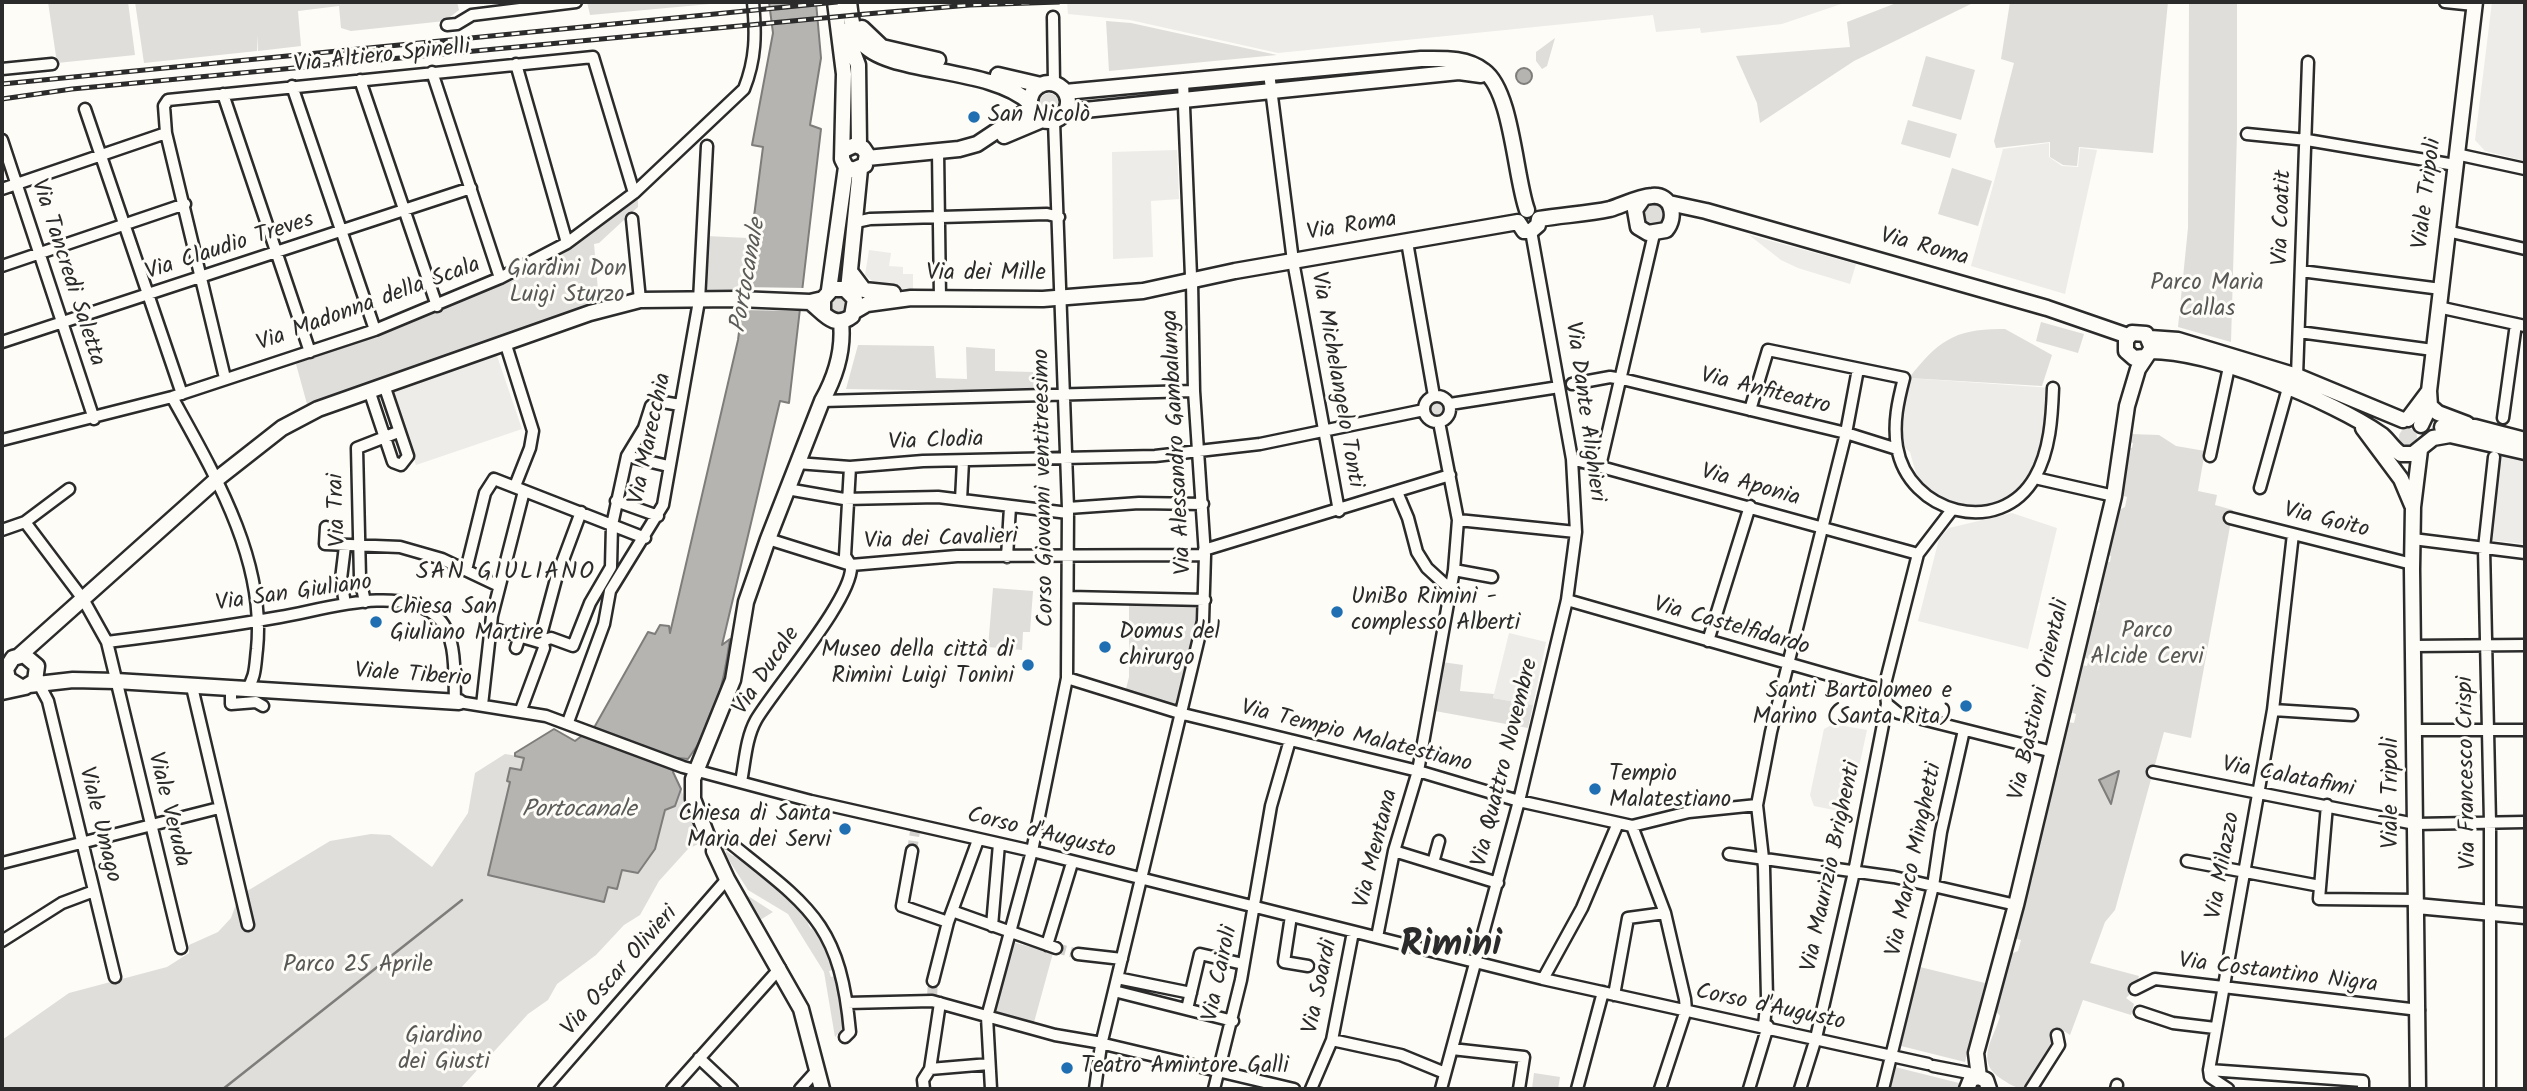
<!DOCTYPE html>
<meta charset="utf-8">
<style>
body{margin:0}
#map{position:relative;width:2527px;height:1091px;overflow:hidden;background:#fdfcf7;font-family:Kalam,sans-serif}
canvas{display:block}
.frame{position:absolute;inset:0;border:4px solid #2b2b2b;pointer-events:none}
</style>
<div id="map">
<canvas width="2527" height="1091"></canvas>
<div class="frame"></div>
</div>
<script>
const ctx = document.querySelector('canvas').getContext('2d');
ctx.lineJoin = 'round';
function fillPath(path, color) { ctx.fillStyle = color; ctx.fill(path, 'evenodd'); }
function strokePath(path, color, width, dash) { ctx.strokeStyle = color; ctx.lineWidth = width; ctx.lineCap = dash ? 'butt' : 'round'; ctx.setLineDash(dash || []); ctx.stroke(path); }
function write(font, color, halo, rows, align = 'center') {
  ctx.font = font + ' Kalam,sans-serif'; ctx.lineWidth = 6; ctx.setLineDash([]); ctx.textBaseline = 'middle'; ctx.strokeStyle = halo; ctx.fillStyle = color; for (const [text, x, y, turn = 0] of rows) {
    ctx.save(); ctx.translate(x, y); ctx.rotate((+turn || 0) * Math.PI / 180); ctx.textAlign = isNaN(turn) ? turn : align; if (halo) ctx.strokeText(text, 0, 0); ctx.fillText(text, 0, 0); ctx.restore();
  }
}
const built = new Path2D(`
 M1067 2H1847L1782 24 1701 33 1700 28 1656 32 1653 15 1278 53 1130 20 1068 14Z
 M2492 2H2525V161L2485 151 2475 140Z
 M2049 143V157L2062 166 2078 167 2080 148 2097 150 2065 294 1971 266 2003 149Z
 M1177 150 1179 199 1151 201 1153 257 1113 259 1112 152Z
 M1749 235 1856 264 1850 284 1798 268 1781 260Z
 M869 250 891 253 889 266 903 267V274H913V289H882L865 275Z
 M496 353 522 429 416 465 390 389Z
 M1909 378 2052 388 2051 416 2031 473 2020 488 2001 505 1970 510 1948 505 1919 484 1910 452 1904 447 1899 412Z
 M2500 451 2525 458V544L2489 540Z
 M2012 513 2057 528 2028 649 1918 621 1939 539 1949 528Z
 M1509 633 1546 642 1533 705 1493 698Z
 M1833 724 1867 730 1849 813 1814 806 1810 795 1824 729Z`);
const green = new Path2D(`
 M48 2H128L135 55 57 63Z
 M135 2H457L459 10 445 21 351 31 341 28 339 6 298 11 301 46 258 51 257 35V51L144 63Z
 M587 2H710V4L590 15Z
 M1899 2H1975L1854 61 1760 123 1757 103 1736 56 1850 47 1847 22Z
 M2010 2H2168L2153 153 2079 147 2077 166 2063 165 2050 157V142L1996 148 1994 141 2014 63 2001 59Z
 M2189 2H2237V133L2231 342 2178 327 2188 228Z
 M1106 21 1131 23 1277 55 1109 71Z
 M1555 38 1547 66 1542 69 1536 61V52Z
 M1926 56 1975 70 1961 120 1912 106Z
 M1040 102a9 9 0 1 1 18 0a9 9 0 1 1-18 0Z
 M1908 120 1957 134 1950 158 1901 144Z
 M1952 168 1992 181 1978 226 1938 214Z
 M638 199V207L599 243 594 244 599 302 307 404 296 364 542 269Z
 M1643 215a11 11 0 1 1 22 0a11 11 0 1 1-22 0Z
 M706 236 748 238 742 292 703 293Z
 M831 305a8 8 0 1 1 16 0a8 8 0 1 1-16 0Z
 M2041 322 2084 334 2078 353 2036 341Z
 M2005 329 2052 355 2042 386 1909 378C1938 341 1955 328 2005 329Z
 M858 345 934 346 936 378 967 379 966 347 995 349V371L1033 372 1034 392 846 389Z
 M1428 408a9 9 0 1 1 18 0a9 9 0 1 1-18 0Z
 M2399 437a9 9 0 1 1 18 0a9 9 0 1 1-18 0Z
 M2130 434 2159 435 2176 446 2205 451 2198 491 2217 495 2215 505 2233 510 2191 738 2164 732 2115 910 2105 922 2090 963 2139 976 2135 989 2126 998 2134 1004 2131 1015 2083 1000 2070 1035 2058 1027 2054 1032 2057 1045 2029 1089C2018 1089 2012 1086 2003 1080 1973 1062 1994 1039 2000 1016L1995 1010 2005 956 2018 951 2021 940 2010 937 2025 882 2032 881 2033 874 2028 870 2039 826 2044 827 2046 821 2041 819 2052 772 2058 773 2060 765 2054 763 2066 722 2074 723 2076 714 2069 712 2080 665 2087 666 2089 659 2082 657 2092 610 2098 611 2100 603 2094 601 2103 561 2110 562 2111 556 2105 553 2117 511 2125 507 2127 497 2121 495 2128 448H2132L2133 443 2129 442Z
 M993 588 1033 591 1030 632H1023L1022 650 988 647Z
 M1129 601 1200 604 1180 709 1125 693 1129 677Z
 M1442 662 1463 665 1460 691 1494 694 1493 698 1533 705 1528 728 1435 711Z
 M505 754 524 757 521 770 510 768 511 781 488 875 604 901 608 886 617 888 622 870 638 873 655 849 665 810 675 806 681 789 700 843 688 849 659 881 640 915 624 925 596 955 557 984 548 1000 528 1014 460 1089H2V1040L69 993 167 967 189 953V945L218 932 231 918 239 896 330 841 371 834 390 835 432 867 468 813 475 773Z
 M729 847 727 852 733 856 736 853 811 921 808 924 811 929 815 926 833 970 829 971 831 977 836 976 843 1028 835 1037 824 972 788 914 748 890 725 854Z
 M745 894 773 912 760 920Z
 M1012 942 1053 953 1033 1026 992 1015Z
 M1920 967 1985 983 1965 1062 1901 1046Z
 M1895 1067 1959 1083 1958 1089H1890Z
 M1534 1073 1560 1077 1558 1089H1532Z`);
const water = new Path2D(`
 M769 2H816L821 58 810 125 821 129 789 403 780 401 722 645 730 639C724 682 715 724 688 759L678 758 673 772 681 789 675 806 665 810 655 849 638 873 622 870 617 889 608 887 604 902 488 875 510 782 507 781 510 768 521 770 524 758 515 756V753L554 729 575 741 595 726 648 632 655 634 660 625 669 626 670 633 738 340 763 147 752 145 773 33Z
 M1516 76a8 8 0 1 1 16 0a8 8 0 1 1-16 0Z
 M2119 771 2111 804 2099 780Z`);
const pier = new Path2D(`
 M740 287 806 288 803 311 738 310Z`);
const stream = new Path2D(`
 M223 1089 462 900`);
const streetTunnel = new Path2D(`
 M912 851 915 831
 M1056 948 1078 954
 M932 997 933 981`);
const street = new Path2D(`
 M2445 2 2474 5
 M1053 17 1054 83
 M447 25 457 24 472 15 576 2
 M516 64 567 243
 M2 69 52 64
 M432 72 500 278
 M1269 73 1293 261 1339 511
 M360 80 437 306
 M1183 82 1191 276
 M292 86 375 330
 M223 94 310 352
 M85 109 182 394
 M2247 134 2307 140 2455 165
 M2 140 94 419
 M938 151 940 298
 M2456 154 2525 169
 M2 189 166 133
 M632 219 640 300
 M856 222 870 219 1047 214 1059 217
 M2447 231 2525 249
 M1407 242 1434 396
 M2 266 185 204
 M2301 271 2441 289
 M2438 307 2525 326
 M2299 332 2433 350
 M2 342 471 188
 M505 342 533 431 530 448 515 486
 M2297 376 2308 62
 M225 378 166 133 164 106 168 100 593 57 634 193
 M1572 384 1610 377 1622 379 1846 433 1897 449
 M369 390 393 462 401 465 408 456 384 385
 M1424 409a13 13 0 1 1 26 0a13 13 0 1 1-26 0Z
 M172 397C214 473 266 560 257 649 255 665 256 678 246 690
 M822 401 1194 391
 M1450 404 1559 387
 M1750 410 1768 350 1904 378C1898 401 1893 423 1897 447 1908 513 2000 539 2035 477 2050 451 2052 417 2053 388
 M2503 418 2516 324
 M2 440 172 397 375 330 500 278 567 243 634 193 744 89C756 59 756 34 753 2
 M627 456 668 466
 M2210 456 2229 367
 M1572 459 1918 554
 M797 463 850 467 923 461 1155 456 1260 444 1424 410
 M1600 466 1654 234
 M850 467 845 556 850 564
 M2035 478 2114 496
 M2260 488 2288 388
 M787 489 844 499 938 497 1068 513
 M1397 492 1408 518 1417 552 1427 568 1450 589
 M961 500 963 461
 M616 501 658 516
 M1068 508 1139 503 1203 504
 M1951 511 1918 554 1885 684 1887 704 1898 713 2053 752
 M2230 518 2412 564
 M1458 520 1576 532
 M25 522 83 599 107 642 181 948
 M326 527 325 544 400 547 442 559 499 586
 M2 530 25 522 69 489
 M768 539 851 565 957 556 1205 555
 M2413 539 2525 553
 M1204 550 1450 475
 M1007 557 1010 507
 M466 570 485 493 494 479 645 538
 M1454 570 1492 577
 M1069 597 1205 600
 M1567 600 1885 691
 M365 602 360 578 357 448 398 432
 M345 604 341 579 345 546
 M491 628 539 642 551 638 573 646 590 603 611 567 612 525 627 456 644 428 651 406 657 401 680 405
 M1708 641 1750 506
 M107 642C164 635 223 627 280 617 323 610 398 584 436 616 458 634 454 676 455 702
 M2412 646 2525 645
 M516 648 520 636
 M1067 678 1183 714 1418 771 1519 801 1632 826
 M39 684 48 701 115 977
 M192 687 248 925
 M231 693V704L256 702 263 706
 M459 702 546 716 683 767 811 801 1032 851 1543 979 1928 1064
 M482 705 492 616 524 491
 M521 710 544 648 541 635 556 579 581 512
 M2273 710 2352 715
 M568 722 604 624 610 591 663 505 699 301 707 146
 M2415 730H2525
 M2153 772 2415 824 2525 822
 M741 782C745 761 746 738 756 720 774 689 855 596 851 565
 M2327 805 2319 899 2417 900
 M1632 826 1665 913 1685 999 1686 1010 1660 1089
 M1632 826 1689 812 1757 805
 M718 841 729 842C810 907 840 923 850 1032L845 1037
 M912 851 902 906 948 922
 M1394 851 1498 883
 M1729 854 1894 877 2016 905
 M2187 861 2320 886
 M2 863 219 808
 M1433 863 1439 841
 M952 911 1056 948
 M1291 916 1284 962 1308 966
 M992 926 999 844
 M1377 937 1394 851 1418 771 1454 570 1458 520 1439 422
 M2 941 62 903 94 891
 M1047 945 1072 863
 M1078 954 1122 959
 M1122 979 1191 993
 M1543 979 1582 908 1618 823
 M933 981 948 922 978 840
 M2135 989 2155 979 2419 1010
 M1118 992 1233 1021
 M1614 995 1628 918 1665 913
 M847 1003 932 1001 1055 1035 1102 1043
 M940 1003 930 1069 989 1064
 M1187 1009 1200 954 1243 964
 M2140 1012 2173 1023 2215 1028
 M1764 1025 1767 998 1764 867 1757 805 1771 732 1846 433 1858 369
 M1332 1040 1401 1055 1445 1073
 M1104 1044 1294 1089
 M1452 1049 1524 1057 1519 1089
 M699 1058 732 1089
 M1933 1066 1969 1073
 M2209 1070 2273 710 2293 534
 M2209 1070 2363 1081V1089
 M2209 1070 2210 1077 2228 1089
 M544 1089 727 879
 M672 1089 780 968
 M800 1089 818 1069
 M924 1089 923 1080 930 1069
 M991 1089 987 1017 1032 851 1067 678 1068 508 1054 121
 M1095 1089 1101 1045 1203 621 1205 555 1194 391 1192 282
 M1214 1089 1241 980 1271 806 1290 740
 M1311 1089 1332 1040 1353 932
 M1441 1089 1519 801 1567 600 1576 532 1572 459 1531 231
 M1577 1089 1603 992
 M1749 1089 1768 1026
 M1800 1089 1816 1038 1854 872 1887 704
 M1883 1089 1933 886 1941 832 1964 730
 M2031 1089 2059 1045 2057 1035
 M2116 1089 2117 1085
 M2490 1089V822L2484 548 2494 457`);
const secondary = new Path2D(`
 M835 2 844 74 842 159 846 167 853 170 865 165 867 154 863 148 855 145 844 150
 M849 2C851 16 851 30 861 42 888 76 989 65 1030 103
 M862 28 882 47 938 60
 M845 31 858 65 859 145
 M998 75 1041 85
 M1030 102a19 19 0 1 1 38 0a19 19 0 1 1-38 0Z
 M1065 92 1421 59C1442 59 1466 57 1484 71 1512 91 1515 177 1527 210
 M1065 112 1459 72 1481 75
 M1004 136 1042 120
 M867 158 959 149 977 144 1031 108
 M1669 203 1706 211 2047 308 2128 336
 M1539 219C1562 215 1587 214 1610 209 1623 205 1638 197 1652 196 1672 194 1677 217 1666 230L1648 233 1638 227 1635 210 1642 200
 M1518 222 1524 231H1531L1538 225 1539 219
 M852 274 864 290 893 293
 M829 290 846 167
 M848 290 860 169
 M810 302C824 313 834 330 852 316L855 299 845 289H832L823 299V312
 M855 311 867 304 911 298 1043 299 1143 291 1235 271 1518 222
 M2150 338 2178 340 2297 376 2403 420
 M2150 351C2212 351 2331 400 2382 435 2389 441 2393 449 2401 454H2413L2433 438 2450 435 2525 452
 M2430 406 2438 413 2467 424
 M2408 419 2429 391
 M2421 425 2430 406 2429 391 2475 2
 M2442 427H2475L2525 440
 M2363 428 2401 479 2412 505
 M20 655 217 479 282 428 318 409 590 313 640 300 738 299 810 302 823 299
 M29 685 73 680 116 681 459 702
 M2 692 25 687 35 681 37 666 24 655 13 658 6 669 8 679 21 687
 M708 838 693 799V779L733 680 746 602 768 539 822 401C836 376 844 351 841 322
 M714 851 727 879 801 1009 822 1089
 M2417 906 2525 916
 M1979 1077 1976 1053 2016 905 2114 496 2127 406 2138 369 2152 348 2146 334 2132 333 2126 340V351L2134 358 2144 357
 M1979 1077 1986 1080 1989 1089
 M1967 1089 1971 1079 1979 1077
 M2418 1089 2412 569 2413 507 2420 450`);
const rail = new Path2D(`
 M2 84 837 2
 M2 99 72 89 866 14 970 5 1059 2`);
const markers = [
 [974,117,7,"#1f6fb2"],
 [1337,612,7,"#1f6fb2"],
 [376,622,7,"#1f6fb2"],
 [1105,647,7,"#1f6fb2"],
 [1028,665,7,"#1f6fb2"],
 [1966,706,7,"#1f6fb2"],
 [1595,789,7,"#1f6fb2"],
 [845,829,7,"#1f6fb2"],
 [1067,1068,7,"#1f6fb2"]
];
const streetNames = [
 ["Via Altiero Spinelli",382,58,-6],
 ["Viale Tripoli",2429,194,-83],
 ["Via Coatit",2284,218,-88],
 ["Via Roma",1352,228,-9],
 ["Via Claudio Treves",230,248,-18],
 ["Via Roma",1924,249,15],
 ["Via Tancredi Saletta",66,273,72],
 ["Via dei Mille",986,275],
 ["Via Madonna della Scala",369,306,-20],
 ["Via Michelangelo Tonti",1335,380,80],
 ["Via Anfiteatro",1765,393,14],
 ["Via Dante Alighieri",1583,412,82],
 ["Via Marecchia",652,439,-78],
 ["Via Alessandro Gambalunga",1179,442,-93],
 ["Via Clodia",936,443,-2],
 ["Via Aponia",1750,487,16],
 ["Corso Giovanni ventitreesimo",1046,488,-91],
 ["Via Trai",339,510,-92],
 ["Via Goito",2326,522,14],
 ["Via dei Cavalieri",941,541,-2],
 ["Via San Giuliano",294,595,-8],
 ["Via Castelfidardo",1731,628,16],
 ["Via Ducale",768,672,-56],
 ["Viale Tiberio",413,677,4],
 ["Via Bastioni Orientali",2041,700,-77],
 ["Via Tempio Malatestiano",1356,738,14],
 ["Via Quattro Novembre",1507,763,-76],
 ["Via Francesco Crispi",2469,773,-91],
 ["Via Calatafimi",2288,779,11],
 ["Viale Tripoli",2393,793,-90],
 ["Viale Veruda",167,810,76],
 ["Viale Umago",98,825,76],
 ["Corso d'Augusto",1041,835,14],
 ["Via Mentana",1378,849,-76],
 ["Via Marco Minghetti",1916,860,-78],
 ["Via Milazzo",2225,866,-80],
 ["Via Maurizio Brighenti",1833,867,-78],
 ["Via Oscar Olivieri",621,972,-49],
 ["Via Cairoli",1222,974,-78],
 ["Via Costantino Nigra",2278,975,7],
 ["Via Soardi",1322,987,-78],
 ["Corso d'Augusto",1770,1009,12]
];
const poiNames = [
 ["San Nicolò",988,117],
 ["UniBo Rimini -",1351,599],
 ["complesso Alberti",1351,625],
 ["Chiesa San",390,609],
 ["Giuliano Martire",390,635],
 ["Domus del",1119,634],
 ["chirurgo",1119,660],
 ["Museo della città di",1014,652,"right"],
 ["Rimini Luigi Tonini",1014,678,"right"],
 ["Santi Bartolomeo e",1952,693,"right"],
 ["Marino (Santa Rita)",1952,719,"right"],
 ["Tempio",1609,776],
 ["Malatestiano",1609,802],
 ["Chiesa di Santa",831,816,"right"],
 ["Maria dei Servi",831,842,"right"],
 ["Teatro Amintore Galli",1081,1068]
];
const parkNames = [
 ["Giardini Don",567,271],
 ["Luigi Sturzo",567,297],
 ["Parco Maria",2207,285],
 ["Callas",2207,311],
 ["Parco",2147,633],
 ["Alcide Cervi",2147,659],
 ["Parco 25 Aprile",358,967],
 ["Giardino",444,1038],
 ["dei Giusti",444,1064]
];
const waterNames = [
 ["Portocanale",750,276,-80],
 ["Portocanale",579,812]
];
const neighbourhoodNames = [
 ["SAN GIULIANO",506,574]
];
const townNames = [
 ["Rimini",1451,949]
];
fillPath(built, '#edece8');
fillPath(green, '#dfdeda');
fillPath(water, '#b5b4b1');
strokePath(water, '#7e7d7b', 2);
fillPath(pier, '#fdfcf7');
strokePath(stream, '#7e7d7b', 2.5);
strokePath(streetTunnel, '#d3d2ce', 10, [10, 5]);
strokePath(street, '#2b2b2b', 15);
strokePath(secondary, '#2b2b2b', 19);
strokePath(street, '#fdfcf7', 10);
strokePath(secondary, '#fdfcf7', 14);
strokePath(rail, '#2b2b2b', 5);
strokePath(rail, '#fdfcf7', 2.5, [8]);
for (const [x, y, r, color] of markers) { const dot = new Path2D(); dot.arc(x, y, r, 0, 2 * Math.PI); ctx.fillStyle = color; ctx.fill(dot); strokePath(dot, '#fdfcf7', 2.5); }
write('23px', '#2b2b2b', '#fdfcf7', streetNames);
write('23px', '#2b2b2b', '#fdfcf7', poiNames, 'left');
write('23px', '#585857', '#fdfcf7', parkNames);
write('italic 24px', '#5b5b5a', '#fdfcf7', waterNames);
ctx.letterSpacing = '2px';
write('24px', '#2b2b2b', '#fdfcf7', neighbourhoodNames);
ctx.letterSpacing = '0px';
write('bold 37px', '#2b2b2b', '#fdfcf7', townNames);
</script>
